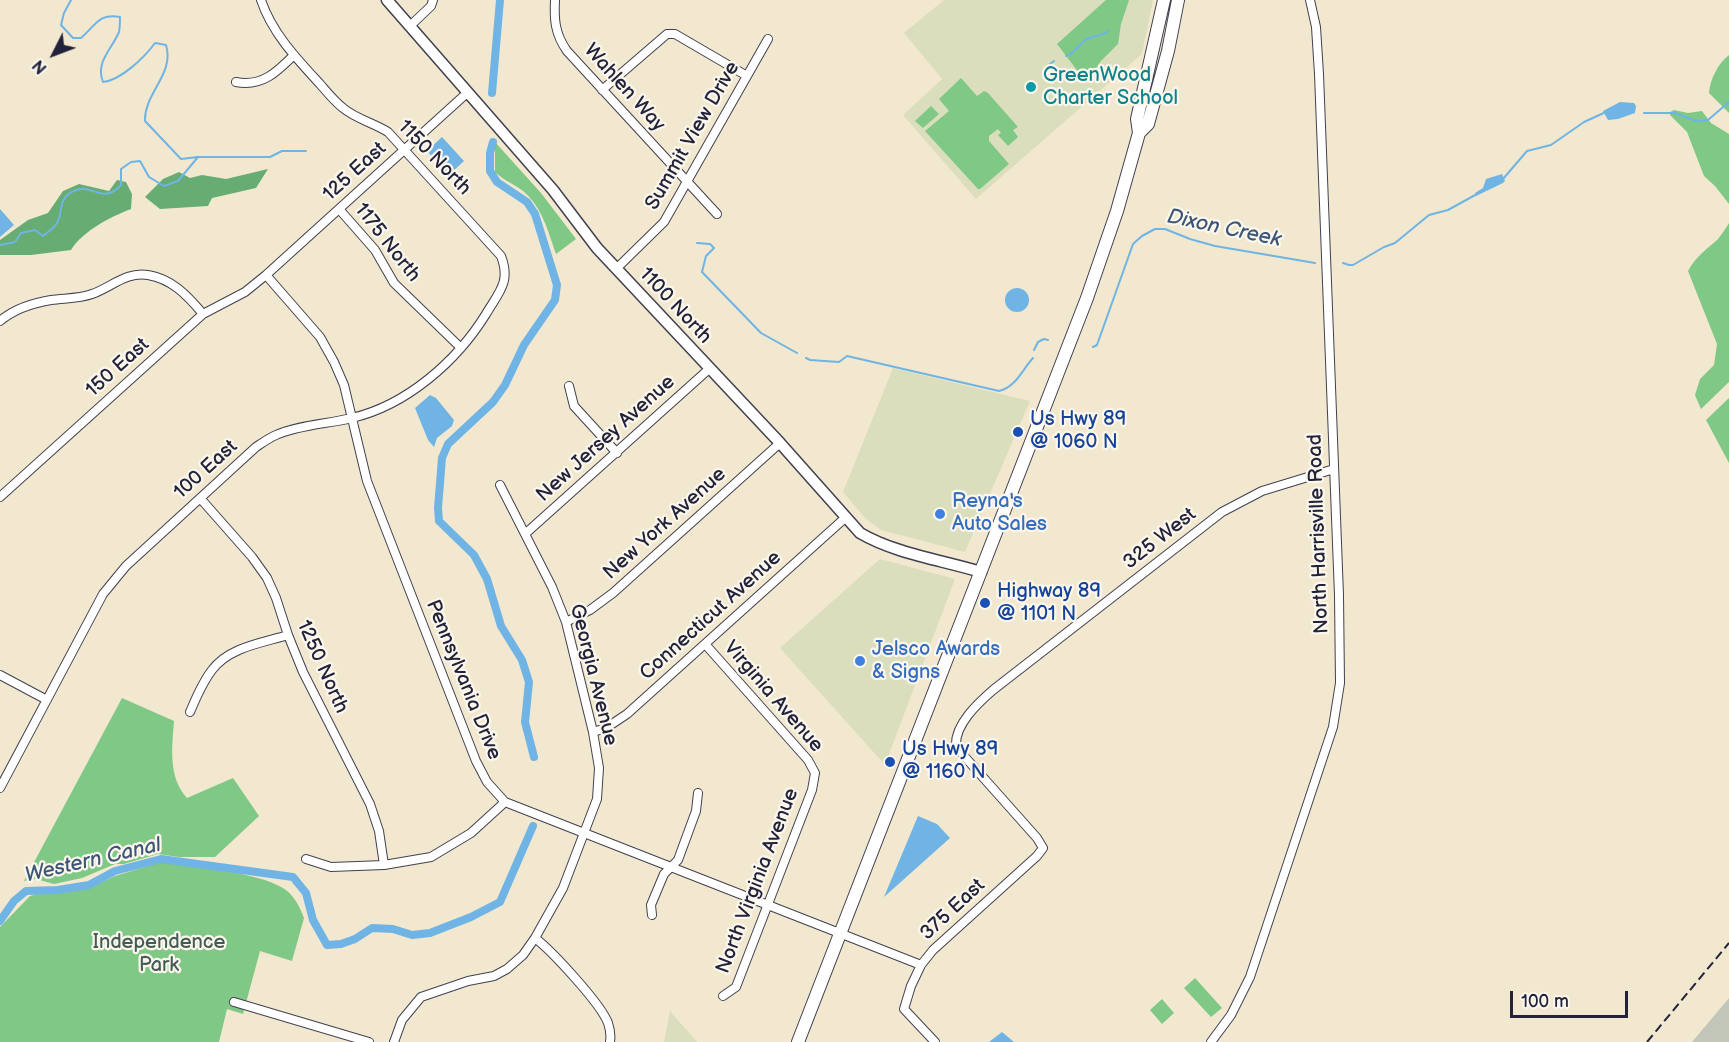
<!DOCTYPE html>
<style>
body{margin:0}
#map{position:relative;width:1729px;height:1042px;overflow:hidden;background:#f2e8cf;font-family:"Balsamiq Sans",sans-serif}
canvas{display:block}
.north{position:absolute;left:24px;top:24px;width:60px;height:60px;-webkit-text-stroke:4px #fbf7ec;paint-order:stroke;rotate:228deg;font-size:16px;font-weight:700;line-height:24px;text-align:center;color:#22223b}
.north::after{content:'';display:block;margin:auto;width:21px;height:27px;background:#22223b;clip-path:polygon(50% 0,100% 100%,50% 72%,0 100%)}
.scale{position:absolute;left:1510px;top:991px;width:118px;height:27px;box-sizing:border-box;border:3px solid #22223b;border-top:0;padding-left:8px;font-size:18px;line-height:21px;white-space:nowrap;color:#22223b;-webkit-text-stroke:4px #fbf7ec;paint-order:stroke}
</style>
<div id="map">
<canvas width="1729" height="1042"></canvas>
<div class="north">N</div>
<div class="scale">100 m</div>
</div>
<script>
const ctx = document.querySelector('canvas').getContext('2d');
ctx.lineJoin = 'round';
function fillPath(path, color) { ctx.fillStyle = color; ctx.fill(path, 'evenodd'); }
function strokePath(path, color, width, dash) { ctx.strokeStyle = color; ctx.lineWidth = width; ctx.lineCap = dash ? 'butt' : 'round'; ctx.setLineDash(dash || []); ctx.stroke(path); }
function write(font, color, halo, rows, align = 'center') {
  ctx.font = font + ' "Balsamiq Sans",sans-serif'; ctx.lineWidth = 4.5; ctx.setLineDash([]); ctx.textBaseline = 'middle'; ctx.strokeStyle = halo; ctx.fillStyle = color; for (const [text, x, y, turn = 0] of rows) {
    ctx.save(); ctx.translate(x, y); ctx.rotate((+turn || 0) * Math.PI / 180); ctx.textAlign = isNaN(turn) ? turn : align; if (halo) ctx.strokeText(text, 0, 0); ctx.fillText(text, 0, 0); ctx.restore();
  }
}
const built = new Path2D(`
 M944 0H1153L1142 54 976 199 903 115 942 79 904 33Z
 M893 368 1030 401 965 552 881 530 866 519 843 492Z
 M880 559 955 579 885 765 780 648Z
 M670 1011 697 1042H664Z`);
const industrial = new Path2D(`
 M1729 998V1042H1692Z`);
const green = new Path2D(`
 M1106 0H1129L1121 24 1118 44 1100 62 1092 74 1083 78 1057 44Z
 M1729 55V113L1709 93C1710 80 1718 63 1729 55Z
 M961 78 977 96 984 91 988 93 1018 127 1013 130 1018 137 1008 146 998 135 1001 133 998 129 989 136V141L1009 164 980 189H978L925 131 949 111 939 99Z
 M931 106 939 114 923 128 915 121Z
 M1674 110 1688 113 1702 111 1711 123 1729 134V204L1715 186 1704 176 1687 132 1670 115V112Z
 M495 142 541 193 576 239 556 254C548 231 542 207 523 191 514 184 503 180 495 172Z
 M1729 223V382L1701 409 1695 395 1700 379 1714 365 1717 344 1688 271C1696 256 1706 250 1718 239 1722 234 1726 228 1729 223Z
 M1729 398V463L1706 420Z
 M122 698 174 721C172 748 168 777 187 798L233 778 259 816 215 857H179L158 854 124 864H115L82 878 54 884 36 879 24 881Z
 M161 862C194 867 257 872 283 888 294 895 300 907 304 918L292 961 260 951 243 1014 227 1009 219 1042H0V927L30 896 40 893H62L90 888 115 876Z
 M1195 978 1222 1008 1211 1017 1184 988Z
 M1162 999 1174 1013 1162 1024 1150 1010Z`);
const forest = new Path2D(`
 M268 169 256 188 212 198 208 206 160 209 145 197 163 179 179 172 190 178 202 175 226 179Z
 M117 180 126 182 132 194 131 209C110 217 83 231 71 250L31 255H0V240L28 220 48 213 63 191 79 184 109 191Z`);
const water = new Path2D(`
 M1620 102 1634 103 1636 106 1635 113 1618 119 1608 120 1603 111Z
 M442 137 464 161 449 175 427 151Z
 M1502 174 1505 181 1503 183 1476 196 1475 193 1483 188 1486 179Z
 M0 209 14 225 0 237Z
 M1005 300a12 12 0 1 1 24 0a12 12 0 1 1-24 0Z
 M430 395 436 398 454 420 452 426 437 438 434 447 428 440 415 408Z
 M918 816 937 824 950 838 884 897Z
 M1002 1032 1014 1042H989Z`);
const stream = new Path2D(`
 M71 0 64 13 61 25 73 38H81C96 25 99 13 120 17 120 21 120 27 119 32 112 49 95 62 103 82 121 80 144 58 155 43L166 45C175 74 144 93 145 121L181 159 198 157
 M1066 56C1075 53 1078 45 1085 40 1093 35 1101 37 1108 31
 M1050 64 1054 61
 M1644 113H1675L1696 121 1708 120 1729 102
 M1503 179 1527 151 1551 145 1584 122 1606 112
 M697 243 710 244 714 248 706 256 702 272 761 333 797 353
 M0 245 15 242 21 233 35 230 43 236C48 232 54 228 57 223 63 213 58 201 70 193 91 179 101 207 121 185V169L131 162 140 161 149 177 164 186 178 181 198 157H270L282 151H306
 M1343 263 1349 265H1353L1384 247 1395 243 1429 215 1448 210 1477 194
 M1093 347 1097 345 1133 244 1142 236 1155 229H1165L1190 239 1215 246 1315 263
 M1034 350 1038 342 1044 339 1048 340
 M806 358 810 360 839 362 847 356 999 391C1016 387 1022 370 1033 358`);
const canal = new Path2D(`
 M492 93 500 0
 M493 142 490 153V171L497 182 527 202 535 214 557 285 555 300 524 345 505 385 493 402 448 444 442 458 438 508 439 521 474 555 487 579 501 626 522 660 529 682 525 722 534 757
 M0 921 14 901 26 891 58 890 89 885 115 871 161 859 293 877 306 893 313 920 327 945 341 944 355 939 372 928 393 929 412 935 430 933 471 917 500 902 533 826`);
const street = new Path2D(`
 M555 0C554 20 555 34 567 51L717 214
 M410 26 431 6 433 0
 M236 82C262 87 277 72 294 55
 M602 90 667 34H675L747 76
 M339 209 375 250 394 283 461 348
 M616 269 664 222 768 39
 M266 275 320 337 334 362 344 385 367 481 476 761 487 782 505 802 921 965
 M0 321C14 309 33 303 51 300 64 298 78 299 92 294 110 288 127 271 148 275 172 279 187 295 203 314
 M569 386 574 406 617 453
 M0 497 203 314 245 292 266 275 467 93
 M200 498 252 557 267 578 276 598 288 635 303 672 370 804 379 831 384 865
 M525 534 709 369
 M566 622 590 610 613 593 780 443
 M705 644 808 760 815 773 812 790 736 987 723 996
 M0 675 47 700
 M190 712C196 698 202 683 212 670 229 647 262 643 288 635
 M593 732 606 728 627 714 845 518
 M0 788 103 594 126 566 256 447C262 443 269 438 276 435 299 425 327 424 352 418 407 405 457 361 486 314 499 292 511 282 501 256L388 132C374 123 356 119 343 108 334 101 327 92 320 84 297 59 272 33 261 0
 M306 859 331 867 384 865 431 857 471 833 505 802
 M652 915 651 905 664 874 678 860 696 811 698 793
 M535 938C552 951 601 1004 608 1023 610 1029 611 1036 610 1042
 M234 1002 369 1042
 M394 1042 402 1020 421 997 468 981 494 976 507 969 523 955 535 938 563 888 597 799 599 768 593 732 566 622 552 587 500 485
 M935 1042 904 1009 911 986 921 965 933 950 1037 856 1043 848 1037 838 956 747C954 725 978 703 993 690L1222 512 1262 491 1334 469
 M1211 1042 1231 1015 1250 977 1333 727 1340 683 1339 595 1319 74 1316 27 1310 0`);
const secondary = new Path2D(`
 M387 0 553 190 597 248 780 443 860 533C896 554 942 560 981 572`);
const primary = new Path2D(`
 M1139 133 1148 124 1168 51 1178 0
 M798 1042 1087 298 1117 211 1139 133 1137 119 1164 0`);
const rail = new Path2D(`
 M1647 1042 1729 943`);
const markers = [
 [1031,87,6,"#0f9aa8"],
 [1018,432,6,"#1a4fb4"],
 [940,514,6,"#3f7fe0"],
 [985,603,6,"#1a4fb4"],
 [860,661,6,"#3f7fe0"],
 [890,762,6,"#1a4fb4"]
];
const cultureNames = [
 ["GreenWood",1043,76],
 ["Charter School",1043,99]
];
const streetNames = [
 ["Wahlen Way",624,88,48],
 ["Summit View Drive",693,136,-60],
 ["1150 North",434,158,46],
 ["125 East",355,172,-42],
 ["1175 North",387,243,52],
 ["1100 North",675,306,47],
 ["150 East",118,368,-42],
 ["New Jersey Avenue",606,439,-42],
 ["100 East",206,470,-42],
 ["New York Avenue",665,524,-42],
 ["North Harrisville Road",1319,534,-92],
 ["325 West",1160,539,-38],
 ["Connecticut Avenue",711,616,-42],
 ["1250 North",322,667,66],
 ["Georgia Avenue",593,675,76],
 ["Pennsylvania Drive",463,680,68],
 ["Virginia Avenue",773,697,49],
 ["North Virginia Avenue",758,881,-69],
 ["375 East",953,910,-43]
];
const transitNames = [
 ["Us Hwy 89",1030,420],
 ["@ 1060 N",1030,443],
 ["Highway 89",997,592],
 ["@ 1101 N",997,615],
 ["Us Hwy 89",902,750],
 ["@ 1160 N",902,773]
];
const shopNames = [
 ["Reyna's",952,502],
 ["Auto Sales",952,525],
 ["Jelsco Awards",872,650],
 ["& Signs",872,673]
];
const parkNames = [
 ["Independence",159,943],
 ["Park",159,966]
];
const waterNames = [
 ["Dixon Creek",1224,229,12],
 ["Western Canal",93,861,-13]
];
fillPath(built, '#dbdebc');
fillPath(industrial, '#c1c6b9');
fillPath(green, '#7fc885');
fillPath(forest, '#67ac72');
fillPath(water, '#6fb4e5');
strokePath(stream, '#6fb4e5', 2);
strokePath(canal, '#6fb4e5', 8);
strokePath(street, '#414051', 10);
strokePath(secondary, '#414051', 13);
strokePath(primary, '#414051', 14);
strokePath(street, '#fff', 8);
strokePath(secondary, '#fff', 10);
strokePath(primary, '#fff', 12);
strokePath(rail, '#22223b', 2, [9, 4.5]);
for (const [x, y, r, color] of markers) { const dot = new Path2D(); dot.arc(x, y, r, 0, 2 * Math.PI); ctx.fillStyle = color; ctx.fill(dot); strokePath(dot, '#fbf7ec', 2); }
write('20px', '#0d838f', '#fbf7ec', cultureNames, 'left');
write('20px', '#22223b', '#fbf7ec', streetNames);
write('20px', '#164399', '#fbf7ec', transitNames, 'left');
write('20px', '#366cbe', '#fbf7ec', shopNames, 'left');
write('20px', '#435c55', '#fbf7ec', parkNames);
write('italic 21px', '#3d5576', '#fbf7ec', waterNames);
</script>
